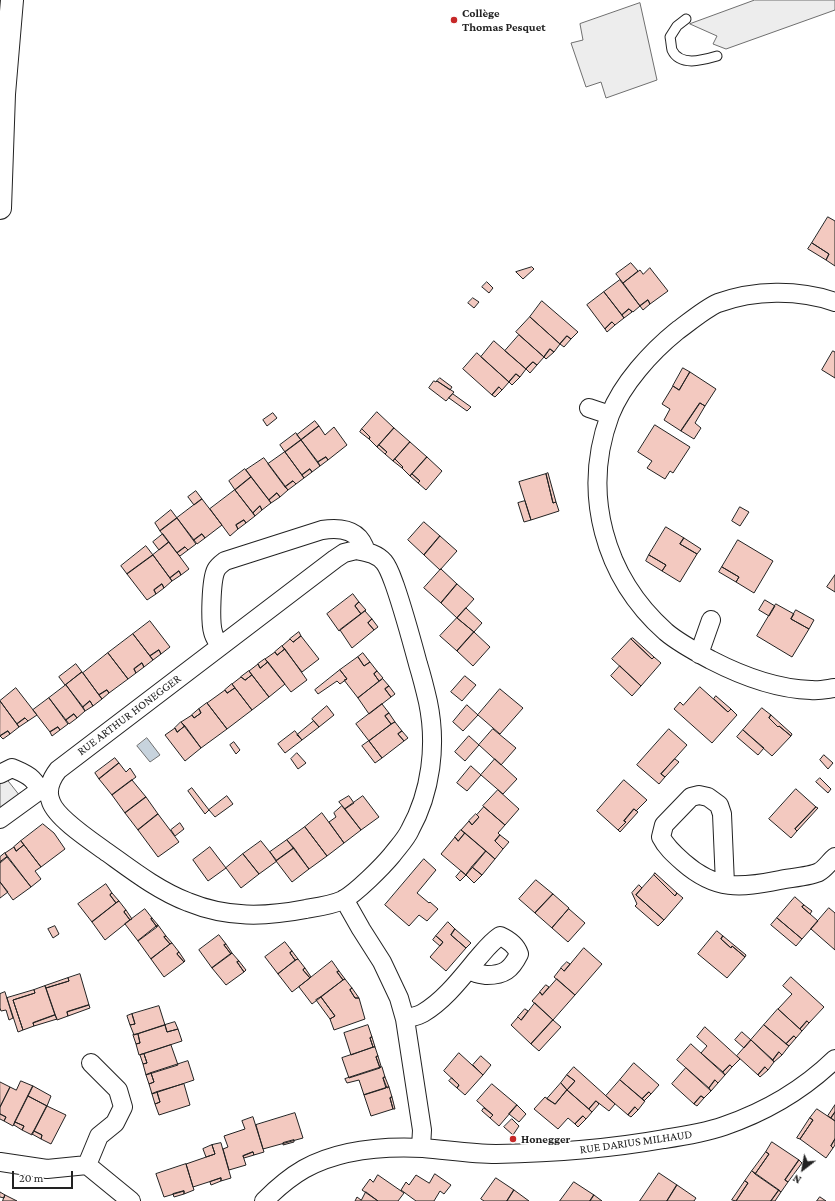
<!DOCTYPE html>
<meta charset="utf-8">
<style>
body{margin:0}
#map{position:relative;width:835px;height:1201px;overflow:hidden;background:#fff;font-family:"Crimson Pro",serif}
canvas{display:block}
.north{position:absolute;left:783px;top:1149px;width:40px;height:40px;-webkit-text-stroke:3px #fff;paint-order:stroke;rotate:211deg;font-size:11px;font-weight:700;line-height:16px;text-align:center;color:#222}
.north::after{content:'';display:block;margin:auto;width:14px;height:18px;background:#222;clip-path:polygon(50% 0,100% 100%,50% 72%,0 100%)}
.scale{position:absolute;left:12px;top:1171px;width:61px;height:18px;box-sizing:border-box;border:2px solid #222;border-top:0;padding-left:5px;font-size:12px;line-height:14px;white-space:nowrap;color:#222;-webkit-text-stroke:3px #fff;paint-order:stroke}
</style>
<div id="map">
<canvas width="835" height="1201"></canvas>
<div class="north">N</div>
<div class="scale">20 m</div>
</div>
<script>
const ctx = document.querySelector('canvas').getContext('2d');
ctx.lineJoin = 'round';
function fillPath(path, color) { ctx.fillStyle = color; ctx.fill(path, 'evenodd'); }
function strokePath(path, color, width, dash) { ctx.strokeStyle = color; ctx.lineWidth = width; ctx.lineCap = dash ? 'butt' : 'round'; ctx.setLineDash(dash || []); ctx.stroke(path); }
function write(font, color, halo, rows, align = 'center') {
  ctx.font = font + ' "Crimson Pro",serif'; ctx.lineWidth = 3; ctx.setLineDash([]); ctx.textBaseline = 'middle'; ctx.strokeStyle = halo; ctx.fillStyle = color; for (const [text, x, y, turn = 0] of rows) {
    ctx.save(); ctx.translate(x, y); ctx.rotate((+turn || 0) * Math.PI / 180); ctx.textAlign = isNaN(turn) ? turn : align; if (halo) ctx.strokeText(text, 0, 0); ctx.fillText(text, 0, 0); ctx.restore();
  }
}
const parking = new Path2D(`
 M755 0H835V10L726 49 713 44 717 36 690 24Z
 M640 3 657 80 606 98 601 82 586 87 571 43 583 40 580 24Z
 M5 777 20 796 0 811V781Z`);
const water = new Path2D(`
 M147 738 160 755 150 762 137 746Z`);
const building = new Path2D(`
 M828 217 835 221V266L826 260 829 254 812 243Z
 M812 243 829 254 826 260 808 249Z
 M631 263 638 271 623 283 616 274Z
 M532 267 534 269 523 279 516 272Z
 M650 268 668 291 650 304 648 300 640 306 623 283 640 270 643 274Z
 M620 280 640 306 633 312 629 309 622 315 604 292Z
 M487 282 493 288 489 293 482 287Z
 M604 292 624 318 615 325 612 322 605 329 587 305Z
 M473 298 479 302 474 308 468 303Z
 M648 300 650 304 643 310 640 306Z
 M542 301 578 332 571 339 567 336 560 344 530 317Z
 M629 309 632 312 624 318 622 315Z
 M530 317 560 344 554 352 550 349 544 357 516 332Z
 M612 322 615 325 607 332 605 329Z
 M519 335 544 357 537 365 533 362 526 369 505 351Z
 M567 336 571 339 564 347 560 344Z
 M494 341 526 369 520 377 516 374 509 382 481 357Z
 M550 349 554 352 546 359 544 357Z
 M833 351 835 352V378L822 370Z
 M477 353 509 382 502 390 499 387 492 395 463 369Z
 M533 362 537 365 530 373 526 369Z
 M683 368 690 372 679 390 673 386Z
 M690 372 716 389 705 406 700 403 681 431 664 420 670 409 662 404 673 386 679 390Z
 M516 374 520 377 512 385 509 382Z
 M440 378 452 387 450 390 437 381Z
 M434 381 436 382 437 381 454 392 446 401 429 388Z
 M499 387 502 390 495 397 492 395Z
 M453 394 471 407 467 411 449 398Z
 M700 403 705 406 695 423 701 428 694 439 681 431Z
 M377 412 394 428 377 447 369 439 370 437 362 429Z
 M273 413 277 418 267 426 263 420Z
 M315 421 319 426 301 440 297 435Z
 M655 425 690 447 673 473 670 471 665 479 647 468 652 461 638 452Z
 M319 426 325 435 334 427 347 445 328 460 326 457 318 462 301 440Z
 M394 428 410 442 393 461 385 454 387 452 379 445Z
 M362 429 370 437 369 439 360 432Z
 M296 433 301 440 285 452 280 445Z
 M301 440 320 466 312 472 310 469 302 475 285 452Z
 M410 442 427 457 410 476 402 468 403 467 395 459Z
 M379 445 387 452 385 454 377 447Z
 M285 452 304 478 296 484 293 481 285 487 268 464Z
 M326 457 328 460 320 466 318 462Z
 M427 457 442 471 426 490 418 483 420 481 412 474Z
 M264 458 288 490 280 497 277 493 269 500 246 470Z
 M395 459 403 467 402 468 393 461Z
 M245 469 251 477 235 490 229 481Z
 M310 469 312 472 304 478 302 475Z
 M548 473 556 502 553 503 546 474Z
 M412 474 420 481 418 483 410 476Z
 M546 474 553 503 556 502 559 511 531 520 519 482Z
 M251 477 271 503 262 510 260 506 253 513 235 490Z
 M293 481 296 484 288 490 285 487Z
 M235 490 255 516 246 523 244 520 236 525 238 529 230 536 210 509Z
 M196 491 202 499 194 505 188 497Z
 M277 493 280 497 271 503 269 500Z
 M202 499 222 525 205 538 202 534 194 540 177 518Z
 M525 501 531 520 524 522 518 503Z
 M260 506 262 510 255 516 253 513Z
 M740 507 749 512 740 526 732 521Z
 M171 510 177 518 160 531 155 523Z
 M177 518 196 544 188 550 185 547 177 553 160 531Z
 M244 520 246 523 238 529 236 525Z
 M424 522 440 536 424 555 408 540Z
 M666 527 684 538 680 544 697 554 680 582 662 571 666 565 649 555Z
 M163 534 169 542 159 550 153 542Z
 M202 534 205 538 197 544 194 540Z
 M440 536 457 551 440 570 424 555Z
 M684 538 701 549 697 554 680 544Z
 M738 540 773 561 754 593 736 582 739 577 722 567Z
 M169 542 189 569 181 575 179 571 170 578 153 555Z
 M146 546 153 555 127 574 121 566Z
 M185 547 188 550 180 556 177 553Z
 M153 555 172 581 164 588 162 584 154 590 156 594 147 600 127 574Z
 M649 555 666 565 662 571 646 561Z
 M722 567 739 577 736 582 719 572Z
 M441 569 457 584 441 603 424 588Z
 M179 571 181 575 172 581 170 578Z
 M835 575V592L827 587Z
 M162 584 164 588 156 594 154 590Z
 M457 584 474 599 457 618 441 603Z
 M353 594 359 602 355 606 361 614 339 631 327 614Z
 M765 600 775 606 769 616 759 610Z
 M359 602 366 610 361 614 355 606Z
 M776 604 794 614 791 619 809 629 792 657 757 636Z
 M466 608 482 623 474 632 457 618Z
 M796 610 814 620 809 629 791 619Z
 M365 611 372 619 368 623 374 630 352 648 340 630Z
 M457 618 474 632 457 651 440 636Z
 M372 619 378 627 374 630 368 623Z
 M150 621 170 647 161 654 159 650 150 656 133 634Z
 M299 632 301 636 293 642 290 639Z
 M474 632 490 647 473 666 457 651Z
 M133 634 153 660 144 667 142 663 134 669 136 673 128 679 108 653Z
 M301 636 319 659 302 672 282 646 290 639 293 642Z
 M633 638 654 657 652 659 631 639Z
 M631 639 652 659 654 657 661 663 641 686 612 659Z
 M282 646 285 649 277 655 275 652Z
 M285 649 307 680 291 692 265 659 275 652 277 655Z
 M159 650 161 654 153 660 150 656Z
 M108 653 128 679 109 693 107 690 99 695 83 673Z
 M363 653 370 662 364 666 358 657Z
 M358 657 364 666 370 662 377 671 374 674 379 681 358 698 344 680 347 679 340 670Z
 M265 659 268 662 260 668 258 664Z
 M268 662 285 684 269 697 249 671 258 664 260 668Z
 M142 663 144 667 136 673 134 669Z
 M76 664 82 672 65 685 59 677Z
 M620 666 641 686 632 696 611 676Z
 M340 670 347 679 340 684 337 681 318 694 315 690Z
 M249 671 252 675 245 680 241 677Z
 M377 671 383 678 379 681 374 674Z
 M82 672 102 699 93 706 90 701 83 707 66 685Z
 M252 675 269 697 252 710 232 684 241 677 245 680Z
 M465 676 476 685 462 701 451 692Z
 M383 679 389 686 385 689 391 697 369 714 358 698Z
 M232 684 235 688 227 693 225 690Z
 M66 685 85 711 77 718 74 714 66 720 49 698Z
 M389 686 395 694 391 697 385 689Z
 M700 687 728 712 731 709 737 715 712 743 674 709 680 702 683 705Z
 M16 688 37 715 28 721 25 718 17 724 0 701Z
 M235 688 252 710 227 729 207 703 225 690 227 693Z
 M500 689 523 708 500 734 478 715Z
 M107 690 109 693 102 699 99 695Z
 M716 696 731 709 728 712 714 699Z
 M49 698 68 724 60 730 58 727 50 732 33 710Z
 M0 701 19 727 10 734 8 731 0 736Z
 M90 701 93 706 85 711 83 707Z
 M207 703 227 729 201 748 181 722 192 715 194 718 201 713 199 709Z
 M382 704 389 713 385 716 391 724 369 741 356 724Z
 M467 705 478 715 463 731 453 722Z
 M327 706 334 715 319 727 312 719Z
 M762 708 771 715 769 718 778 727 779 726 791 736 772 756 743 730Z
 M199 709 201 713 194 718 192 715Z
 M389 713 395 722 391 724 385 716Z
 M74 714 77 718 69 724 66 720Z
 M771 715 792 734 791 736 779 726 778 727 769 718Z
 M25 718 28 721 19 727 17 724Z
 M314 721 319 727 302 740 297 735Z
 M181 722 185 726 177 732 175 728Z
 M395 722 402 731 398 734 404 741 382 758 369 741Z
 M185 726 201 748 185 761 165 735 175 728 177 732Z
 M58 727 60 730 52 736 50 732Z
 M493 729 516 748 501 765 479 745Z
 M669 729 687 745 661 774 665 777 659 784 637 765Z
 M743 730 764 748 758 755 737 737Z
 M8 731 10 734 3 739 0 736Z
 M295 731 302 740 285 753 278 744Z
 M402 731 408 738 404 741 398 734Z
 M469 736 479 745 465 761 455 752Z
 M369 741 382 758 375 763 362 746Z
 M234 742 240 750 236 754 230 745Z
 M297 753 306 763 298 769 291 759Z
 M824 755 833 763 828 769 820 760Z
 M115 758 119 763 99 779 95 773Z
 M495 759 517 779 503 794 481 775Z
 M675 759 679 762 665 777 661 774Z
 M119 763 126 772 130 768 136 777 112 795 99 779Z
 M471 766 481 775 467 791 457 783Z
 M820 778 831 789 828 793 816 782Z
 M132 780 146 797 125 813 112 795Z
 M624 780 647 800 636 811 634 809 624 821 626 822 618 830 597 811Z
 M192 788 209 810 205 814 188 791Z
 M796 789 816 807 795 829 797 831 791 838 769 819Z
 M498 790 519 809 505 825 483 806Z
 M227 796 233 804 215 817 209 810Z
 M349 796 354 803 345 809 339 802Z
 M363 796 379 817 361 830 345 809Z
 M146 797 158 814 138 830 125 813Z
 M342 806 361 830 344 843 329 822 336 817 334 813Z
 M484 807 505 825 498 833 500 835 495 841 503 849 495 859 461 830 469 821 472 825 479 817 477 815Z
 M816 807 818 808 797 831 795 829Z
 M634 809 638 812 620 832 618 830 626 822 624 821Z
 M322 813 344 843 327 856 305 827Z
 M158 814 179 842 158 857 138 830Z
 M476 814 479 817 472 825 469 821Z
 M180 823 184 829 175 836 171 830Z
 M43 824 54 833 65 849 41 867 21 841Z
 M305 827 327 856 309 869 287 840Z
 M461 830 465 833 458 841 455 837Z
 M465 833 486 851 466 875 441 854 455 837 458 841Z
 M500 835 509 842 503 849 495 841Z
 M287 840 294 848 276 861 270 852Z
 M21 841 24 845 16 851 14 847Z
 M261 841 277 861 259 874 243 854Z
 M24 845 41 867 35 871 41 879 31 887 5 853 14 847 16 851Z
 M210 847 226 868 208 881 193 860Z
 M294 848 309 869 292 882 276 861Z
 M486 851 495 859 482 875 472 867Z
 M5 853 7 857 0 863V857Z
 M243 854 259 874 241 888 226 868Z
 M7 857 31 887 13 900 0 882V862Z
 M424 859 436 870 417 893 429 903 430 902 438 909 427 921 419 915 409 926 385 905Z
 M472 867 482 875 474 883 466 875Z
 M461 871 466 875 460 881 456 877Z
 M655 873 677 893 675 896 654 875Z
 M654 875 675 896 677 893 683 898 664 920 636 895Z
 M536 880 553 894 535 913 519 899Z
 M0 882 8 892 0 898Z
 M106 884 112 893 110 895 116 903 92 922 78 904Z
 M639 885 642 888 636 895 664 920 658 926 635 906 637 904 632 893Z
 M112 893 119 901 116 903 110 895Z
 M553 894 569 908 552 928 535 913Z
 M795 897 804 905 802 907 818 921 802 939 777 918Z
 M119 901 126 910 124 912 130 920 105 940 92 922Z
 M804 905 812 911 810 914 802 907Z
 M829 908 835 913V950L811 929Z
 M145 909 152 918 151 919 157 927 138 941 125 924Z
 M569 909 585 923 568 942 552 928Z
 M126 910 132 919 130 920 124 912Z
 M152 918 158 925 157 927 151 919Z
 M777 918 802 939 796 946 771 925Z
 M448 922 455 929 451 935 466 948 446 971 430 957 443 942 436 936Z
 M158 925 166 936 164 937 170 944 151 959 138 941Z
 M55 926 59 934 53 938 48 929Z
 M455 929 471 943 466 948 451 935Z
 M717 931 723 936 721 939 731 948 732 946 745 957 727 978 698 954Z
 M219 935 226 944 224 945 231 954 212 968 199 950Z
 M166 936 172 943 170 944 164 937Z
 M436 936 443 942 440 946 433 940Z
 M723 936 746 955 745 957 732 946 731 948 721 939Z
 M285 942 292 951 290 953 295 960 278 974 265 957Z
 M172 943 179 952 177 954 184 962 164 977 151 959Z
 M226 944 232 953 231 954 224 945Z
 M584 948 602 964 575 995 554 977 561 968 564 971Z
 M292 951 298 959 295 960 290 953Z
 M179 952 185 961 184 962 177 954Z
 M232 953 239 961 237 962 244 972 226 985 212 968Z
 M298 959 305 968 303 970 310 978 292 992 278 974Z
 M239 961 246 970 244 972 237 962Z
 M332 961 339 971 337 972 343 980 312 1004 299 987Z
 M567 962 570 964 564 971 561 968Z
 M305 968 311 977 310 978 303 970Z
 M339 971 345 979 343 980 337 972Z
 M80 974 89 1005 67 1012 68 1016 57 1020 46 988 69 981 68 978Z
 M791 977 824 1007 809 1023 807 1021 800 1029 778 1009 792 994 783 986Z
 M68 978 69 981 46 988 45 986Z
 M345 979 352 988 350 990 355 998H359L365 1019 334 1030 330 1019 335 1016 321 997Z
 M557 979 575 995 553 1020 532 1001 540 992 542 995Z
 M546 985 549 987 542 995 540 992Z
 M45 986 55 1015 33 1023 34 1026 23 1030 13 1000 35 993 34 990Z
 M352 988 359 998H355L350 990Z
 M34 990 35 993 13 1000 23 1030 18 1032 7 998Z
 M5 992 13 1018 9 1020 6 1010 1 1011 0 1008V994Z
 M321 997 335 1016 330 1019 316 1000Z
 M535 1003 553 1020 531 1044 511 1025 518 1017 521 1020Z
 M89 1005 90 1008 68 1016 67 1012Z
 M159 1006 165 1025 134 1035 130 1025 135 1024 132 1014Z
 M525 1009 528 1011 521 1020 518 1017Z
 M778 1009 802 1031 796 1038 794 1036 786 1044 764 1025Z
 M132 1014 135 1024 130 1025 127 1016Z
 M55 1015 57 1019 34 1026 33 1023Z
 M553 1020 561 1027 539 1051 531 1044Z
 M807 1021 809 1023 802 1031 800 1029Z
 M175 1022 178 1029 167 1032 165 1025Z
 M165 1025 167 1032 178 1029 182 1041 139 1055 136 1044 140 1043 138 1034Z
 M368 1025 372 1037 370 1038 373 1047 351 1055 344 1033Z
 M764 1025 789 1046 782 1055 779 1052 773 1060 751 1040Z
 M705 1027 740 1059 732 1067 730 1065 723 1072 701 1053 707 1046 697 1037Z
 M742 1032 751 1040 744 1048 735 1040Z
 M138 1034 140 1043 136 1044 133 1035Z
 M794 1036 796 1038 789 1046 786 1044Z
 M372 1037 375 1047H373L370 1038Z
 M751 1040 774 1062 768 1070 765 1067 758 1075 737 1056Z
 M691 1044 725 1075 718 1083 715 1080 709 1088 677 1060Z
 M171 1045 178 1065 146 1075 143 1064 147 1063 144 1054Z
 M375 1047 378 1056 376 1057 380 1068 349 1078 342 1058Z
 M779 1052 782 1055 774 1062 773 1060Z
 M459 1053 483 1075 465 1095 457 1088 459 1085 444 1071Z
 M144 1054 147 1063 143 1064 140 1055Z
 M378 1056 381 1066 380 1068 376 1057Z
 M481 1056 491 1065 483 1075 473 1065Z
 M188 1061 194 1080 152 1094 149 1084 154 1082 151 1073Z
 M634 1063 659 1085 651 1094 649 1092 642 1099 620 1080Z
 M730 1065 732 1067 725 1075 723 1072Z
 M382 1067 385 1077 383 1078 386 1088 364 1095 359 1080 347 1083 345 1079Z
 M574 1067 615 1104 609 1111 596 1101 589 1109 567 1090 575 1081 567 1075Z
 M765 1067 768 1070 760 1077 758 1075Z
 M686 1068 711 1091 704 1098 701 1096 694 1104 672 1084Z
 M151 1073 154 1082 149 1084 146 1075Z
 M567 1075 575 1081 567 1090 561 1083Z
 M385 1077 389 1087 387 1088 383 1078Z
 M452 1078 459 1085 457 1088 449 1081Z
 M620 1080 645 1101 638 1110 635 1107 628 1115 606 1096Z
 M715 1080 718 1083 711 1091 709 1088Z
 M21 1081 33 1086 13 1126 4 1121 6 1117 0 1114V1107L10 1087 16 1090Z
 M0 1082 10 1087 0 1107Z
 M561 1083 567 1090 555 1104 547 1099Z
 M184 1084 190 1105 159 1115 155 1104 160 1102 157 1092Z
 M492 1084 517 1105 499 1126 490 1118 493 1115 477 1101Z
 M33 1086 51 1096 47 1106 28 1096Z
 M389 1087 392 1097 390 1098 393 1109 371 1116 364 1095Z
 M567 1090 592 1112 586 1119 583 1116 575 1124 568 1118 558 1129 534 1109 545 1097 555 1104Z
 M157 1092 160 1102 155 1104 152 1094Z
 M649 1092 651 1094 644 1101 642 1099Z
 M28 1096 47 1106 32 1135 22 1130 24 1126 15 1122Z
 M701 1096 704 1098 697 1106 694 1104Z
 M392 1097 395 1109H393L390 1098Z
 M596 1101 599 1104 592 1112 589 1109Z
 M517 1105 526 1114 519 1122 509 1114Z
 M835 1105V1112L831 1118 828 1116Z
 M47 1106 66 1115 51 1144 41 1139 42 1135 34 1131Z
 M635 1107 638 1110 631 1117 628 1115Z
 M484 1108 493 1115 490 1118 482 1111Z
 M817 1109 835 1121V1139L831 1146 833 1148 826 1158 800 1139 813 1120 810 1118Z
 M835 1112V1121L831 1118Z
 M295 1113 303 1138 263 1149 256 1125Z
 M0 1114 6 1117 4 1121 0 1119Z
 M583 1116 586 1119 578 1127 575 1124Z
 M253 1117 264 1152 254 1155 253 1152 243 1156 246 1165 229 1170 223 1149 228 1147 224 1136 245 1129 242 1121Z
 M810 1118 813 1120 800 1139 797 1138Z
 M512 1119 519 1126 513 1135 504 1127Z
 M15 1122 24 1126 22 1130 14 1125Z
 M34 1131 42 1135 41 1139 32 1134Z
 M835 1139V1145L833 1148 831 1146Z
 M294 1140V1142L283 1145V1143Z
 M772 1142 799 1160 785 1180 788 1182 781 1192 755 1174 769 1154 766 1152Z
 M221 1143 231 1178 221 1181V1178L193 1187 186 1164 215 1154 212 1145Z
 M212 1145 215 1154 206 1157 203 1149Z
 M253 1152 254 1155 244 1158 243 1156Z
 M766 1152 769 1154 755 1174 752 1171Z
 M799 1160 802 1163 788 1182 785 1180Z
 M186 1164 194 1190 184 1194V1191L164 1197 156 1174Z
 M752 1171 779 1190 771 1201H736L748 1183 745 1181Z
 M659 1173 677 1185 667 1201H640Z
 M435 1174 451 1185 444 1194 440 1191 434 1201H416L401 1190 406 1182 409 1185 416 1175 429 1183Z
 M378 1175 404 1193 398 1201H378L362 1190 370 1179 373 1182Z
 M221 1178V1181L211 1185 210 1182Z
 M496 1178 514 1190 507 1201H484L481 1199Z
 M745 1181 748 1183 736 1201 732 1200Z
 M574 1182 594 1195 590 1201H560Z
 M677 1185 696 1198 694 1201H667Z
 M514 1190 529 1201H507Z
 M779 1190 781 1192 775 1201H771Z
 M184 1191V1194L174 1197 173 1194Z
 M0 1192 5 1195 4 1198 0 1197Z
 M366 1192 378 1201H355L357 1197 361 1200Z
 M5 1195 17 1201H3Z
 M594 1195 602 1201H590Z
 M820 1197 826 1201H817Z`);
const lane = new Path2D(`
 M686 19 677 26 670 37C671 41 671 46 672 50 680 67 703 60 717 56`);
const street = new Path2D(`
 M835 302C798 289 754 290 718 303 706 308 688 323 677 331 651 352 622 384 610 415 581 493 604 577 666 632 679 643 696 652 711 660 742 676 775 689 811 690 819 691 827 689 835 688
 M589 408 610 415
 M356 550C366 552 376 553 384 562 389 568 392 578 395 586 404 612 411 638 418 664 422 677 425 689 428 702 437 745 431 792 410 830 406 839 398 847 392 855 382 867 356 893 343 900 332 905 318 907 306 909 265 917 227 918 188 902 159 891 133 871 108 853 93 842 57 819 51 802 46 791 51 779 58 770L335 559 344 553Z
 M220 646C217 641 214 637 213 632 210 622 211 580 216 570 218 566 221 564 225 561L322 530C342 527 360 530 366 552
 M699 654 711 620
 M0 774 12 768C19 771 27 774 32 779 40 787 36 789 48 792
 M0 819 40 790
 M725 884 722 814 719 805 708 797 699 795 691 797 664 825 661 837C666 847 674 854 683 862 716 891 740 888 780 880 790 878 812 876 819 872 825 869 830 861 835 857
 M344 899 361 929 382 962 399 998 405 1019 422 1130 421 1148
 M405 1019C411 1017 418 1016 423 1013 445 1000 462 977 478 958 485 950 491 942 500 936 509 940 516 945 519 954 511 970 504 975 487 975 479 974 475 974 469 969
 M0 1162 47 1169 87 1165 131 1201
 M87 1165 99 1136 115 1123 123 1107 118 1090 91 1063
 M264 1201C276 1189 290 1177 304 1169 340 1149 383 1146 423 1148 448 1150 472 1154 496 1154 553 1153 608 1149 664 1139 684 1136 704 1133 724 1126 765 1112 804 1089 835 1059`);
const secondary = new Path2D(`
 M0 208 4 94 12 0`);
const markers = [
 [454,20,4,"#c62828"],
 [513,1139,4,"#c62828"]
];
const poiNames = [
 ["Collège",462,13],
 ["Thomas Pesquet",462,27],
 ["Honegger",521,1139]
];
const streetNames = [
 ["RUE ARTHUR HONEGGER",129,715,-37],
 ["RUE DARIUS MILHAUD",636,1142,-8]
];
fillPath(parking, '#ededed');
strokePath(parking, '#6f6f6f', 1);
fillPath(water, '#c7d3dd');
strokePath(water, '#6f6f6f', 1);
fillPath(building, '#f3c9c0');
strokePath(building, '#222', 1);
strokePath(lane, '#222', 11);
strokePath(street, '#222', 20);
strokePath(secondary, '#222', 24);
strokePath(lane, '#fff', 9);
strokePath(street, '#fff', 18);
strokePath(secondary, '#fff', 22);
for (const [x, y, r, color] of markers) { const dot = new Path2D(); dot.arc(x, y, r, 0, 2 * Math.PI); ctx.fillStyle = color; ctx.fill(dot); strokePath(dot, '#fff', 1.5); }
write('bold 12px', '#222', '#fff', poiNames, 'left');
write('12px', '#222', '#fff', streetNames);
</script>
